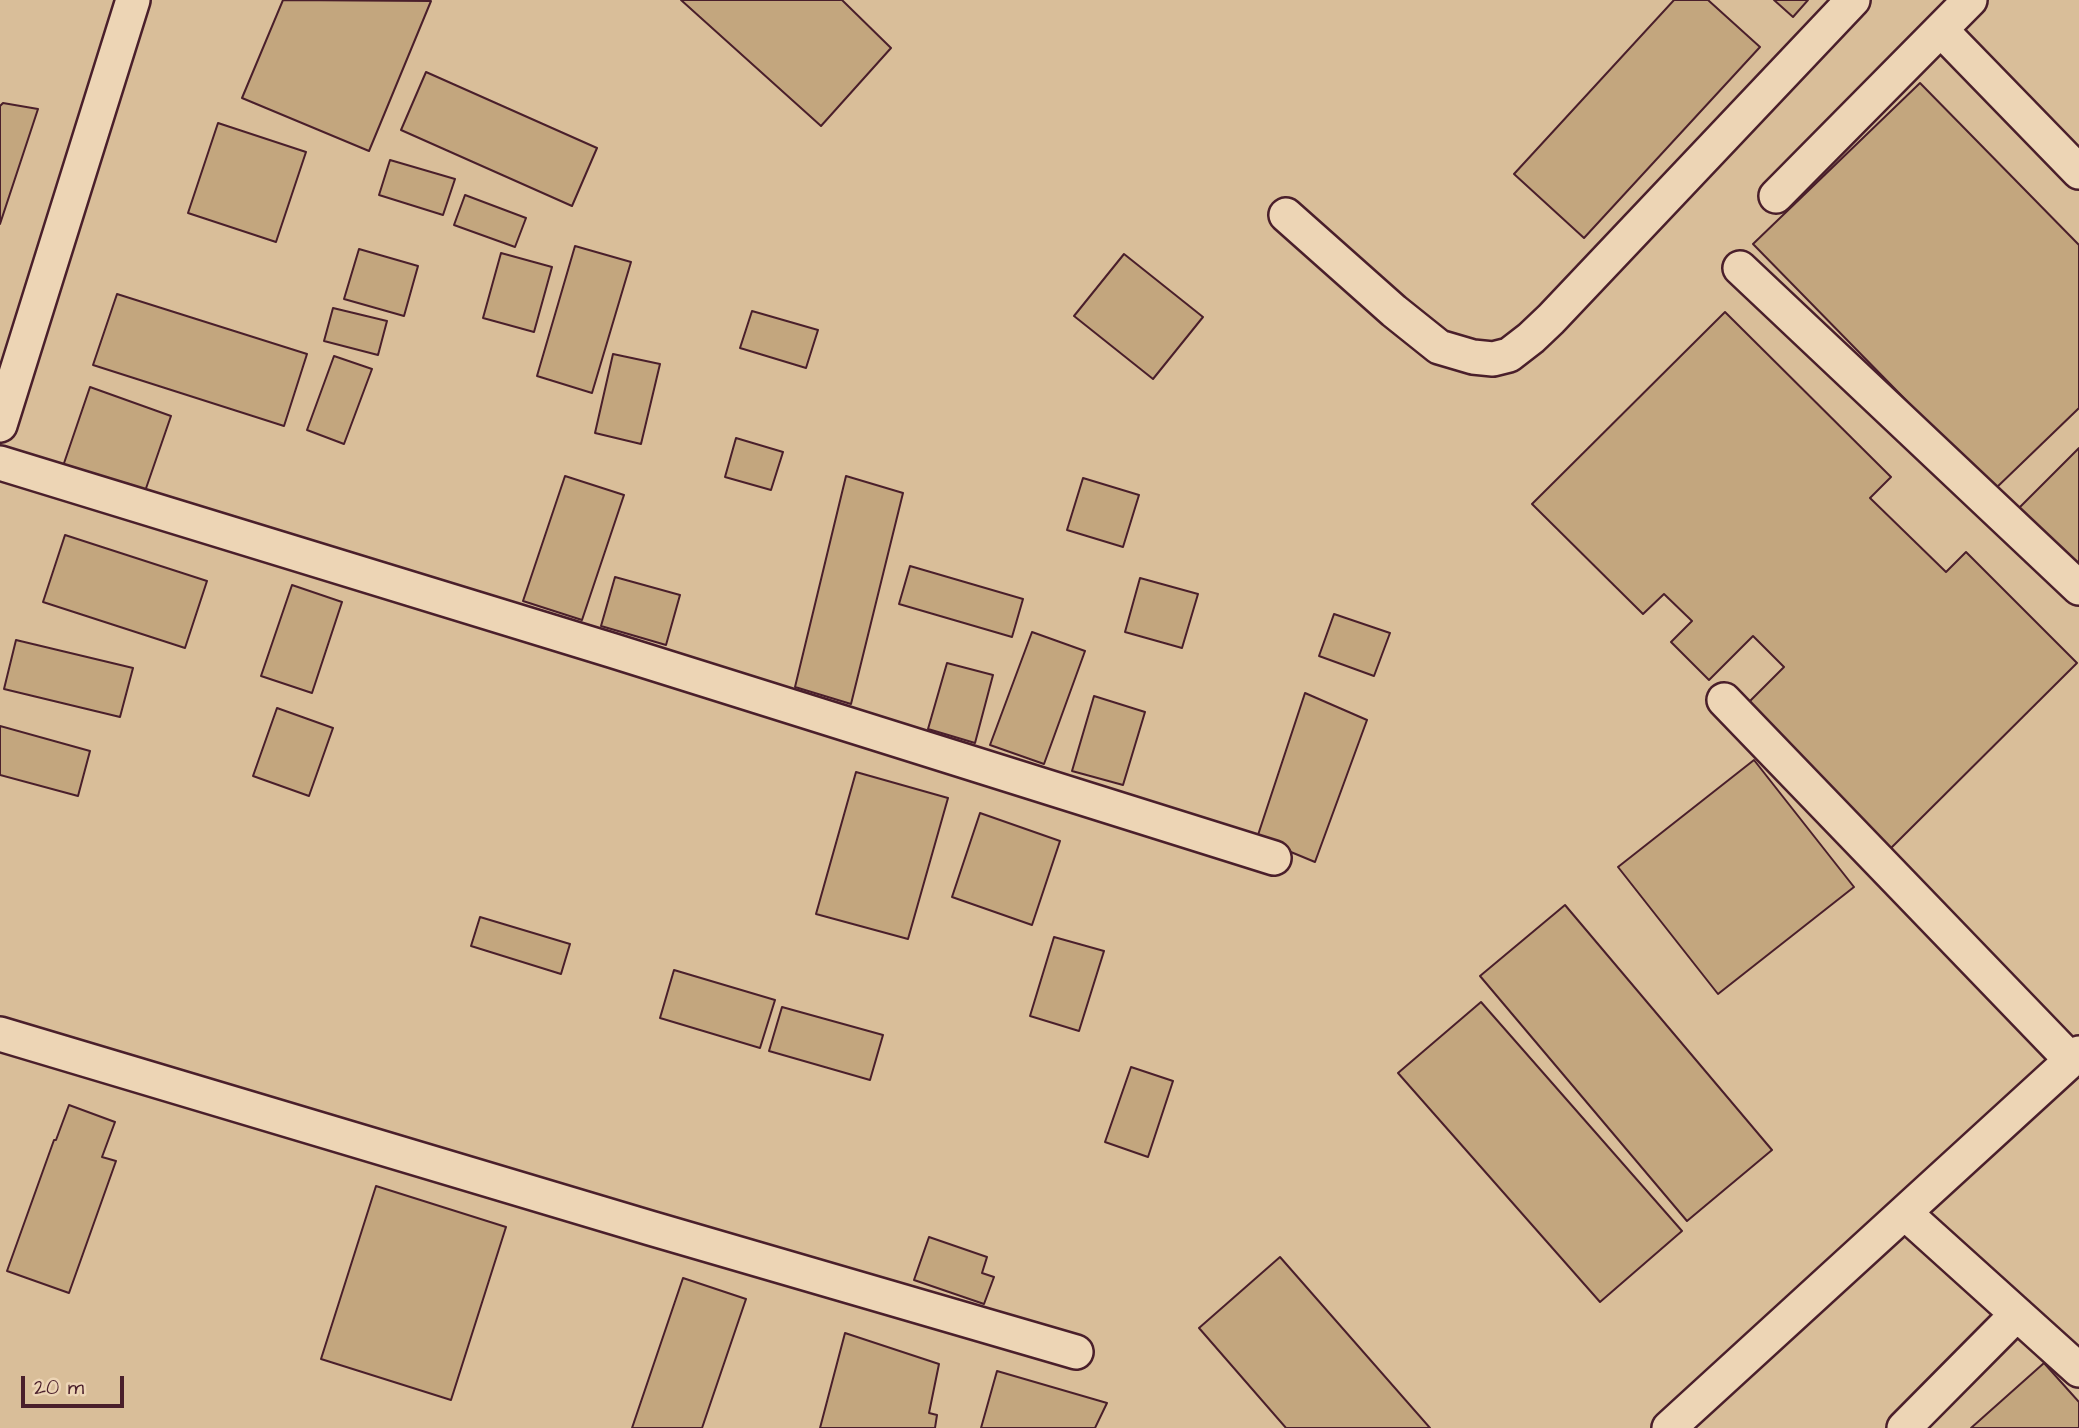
<!DOCTYPE html>
<style>
body{margin:0}
#map{position:relative;width:2079px;height:1428px;overflow:hidden;background:#e6cca8;font-family:"Architects Daughter",sans-serif}
canvas{display:block}
.scale{position:absolute;left:21px;top:1376px;width:103px;height:32px;box-sizing:border-box;border:4px solid #4a1f2b;border-top:0;padding-left:9px;font-size:21px;line-height:24px;white-space:nowrap;color:#4a1f2b;-webkit-text-stroke:5px #edd5b5;paint-order:stroke}
</style>
<div id="map">
<canvas width="2079" height="1428"></canvas>
<div class="scale">20 m</div>
</div>
<script>
const ctx = document.querySelector('canvas').getContext('2d');
ctx.lineJoin = 'round';
function fillPath(path, color) { ctx.fillStyle = color; ctx.fill(path, 'evenodd'); }
function strokePath(path, color, width, dash) { ctx.strokeStyle = color; ctx.lineWidth = width; ctx.lineCap = dash ? 'butt' : 'round'; ctx.setLineDash(dash || []); ctx.stroke(path); }
const built = new Path2D(`
 M0 0H2079V1428H0Z`);
const building = new Path2D(`
 M283 0 431 1 369 151 242 98Z
 M681 0H842L891 48 821 126Z
 M1674 0H1708L1760 47 1584 238 1514 174Z
 M1774 0H1808L1793 17Z
 M426 72 597 148 572 206 401 130Z
 M1920 83 2079 245V408L1994 490 1753 244Z
 M3 103 38 109 0 224V106Z
 M218 123 306 152 276 242 188 213Z
 M390 160 455 179 443 215 379 195Z
 M465 195 526 218 515 247 454 225Z
 M575 246 631 262 592 393 537 376Z
 M359 249 418 266 404 316 344 299Z
 M501 253 552 267 534 332 483 318Z
 M1124 254 1203 317 1153 379 1074 316Z
 M117 294 307 354 284 426 93 365Z
 M333 308 387 321 378 355 324 341Z
 M752 311 818 330 806 368 740 348Z
 M1725 312 1891 477 1870 498 1946 572 1966 552 2077 663 1885 854 1740 711 1784 667 1753 636 1709 680 1671 642 1692 621 1664 594 1643 614 1532 504Z
 M613 354 660 364 641 444 595 433Z
 M334 356 372 369 344 444 307 430Z
 M90 387 171 416 142 500 61 472Z
 M736 438 783 452 771 490 725 477Z
 M2079 448V573L2016 511Z
 M565 476 624 495 582 620 523 601Z
 M846 476 903 493 851 704 795 687Z
 M1083 478 1139 495 1123 547 1067 530Z
 M65 535 207 581 185 648 43 602Z
 M910 566 1023 599 1012 637 899 604Z
 M615 577 680 595 666 645 601 626Z
 M1140 578 1198 594 1182 648 1125 632Z
 M292 585 342 602 312 693 261 676Z
 M1334 614 1390 633 1374 676 1319 656Z
 M1032 632 1085 651 1044 764 990 745Z
 M16 640 133 668 120 717 4 689Z
 M947 663 993 675 975 743 928 729Z
 M1305 693 1367 720 1315 862 1257 838Z
 M1094 696 1145 712 1123 785 1072 771Z
 M277 708 333 728 309 796 253 776Z
 M0 726 90 751 78 796 0 775Z
 M1754 760 1854 887 1718 994 1618 867Z
 M856 772 948 798 908 939 816 914Z
 M980 813 1060 841 1032 925 952 897Z
 M1565 905 1772 1150 1687 1221 1480 976Z
 M480 917 570 944 561 974 471 946Z
 M1054 937 1104 951 1079 1031 1030 1016Z
 M674 970 775 1000 760 1048 660 1018Z
 M1481 1002 1682 1231 1600 1302 1398 1073Z
 M782 1007 883 1035 870 1080 769 1051Z
 M1131 1067 1173 1081 1148 1157 1105 1142Z
 M69 1105 115 1122 102 1157 116 1161 69 1293 7 1271 54 1140H56Z
 M376 1186 506 1227 451 1400 321 1359Z
 M929 1237 987 1257 982 1273 994 1277 984 1304 914 1280Z
 M1280 1257 1430 1428H1286L1199 1328Z
 M683 1278 746 1299 702 1428H632Z
 M845 1333 939 1364 929 1413 937 1415 935 1428H820Z
 M2044 1363 2079 1402V1428H1971Z
 M997 1371 1107 1403 1095 1428H981Z`);
const minor = new Path2D(`
 M1941 30 2079 172
 M1776 196 1970 0
 M1286 215 1394 311 1439 347 1473 357 1493 359 1509 355 1531 338 1551 319 1853 0
 M1740 268 2079 588
 M0 425 133 0
 M0 463 614 651 1274 858
 M1724 700 2071 1060
 M0 1034 650 1228 1076 1352
 M1905 1213 2079 1370
 M1669 1428 2079 1053
 M1904 1428 2017 1314`);
fillPath(built, '#d9be99');
fillPath(building, '#c3a67e');
strokePath(building, '#4a1f2b', 2);
strokePath(minor, '#4a1f2b', 38);
strokePath(minor, '#edd5b5', 33);
</script>
